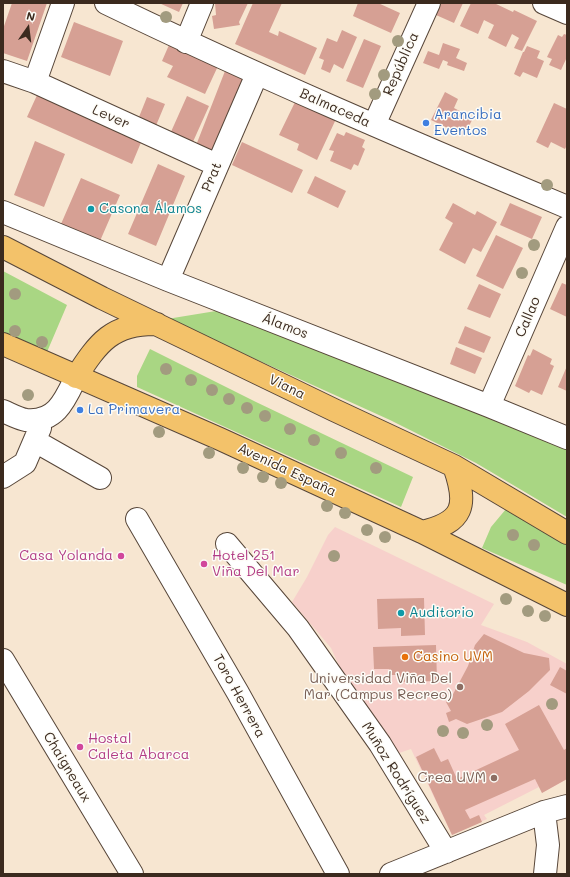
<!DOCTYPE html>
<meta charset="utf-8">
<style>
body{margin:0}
#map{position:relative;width:570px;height:877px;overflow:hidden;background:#f7e6d1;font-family:Mali,sans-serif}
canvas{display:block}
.frame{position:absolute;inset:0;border:4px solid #3b2a1e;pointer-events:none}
.north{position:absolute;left:8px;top:8px;width:40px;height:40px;-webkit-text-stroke:3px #fdfcf7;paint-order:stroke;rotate:14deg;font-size:11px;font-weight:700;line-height:16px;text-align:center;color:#3b2a1e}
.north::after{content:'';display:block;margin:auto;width:14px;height:18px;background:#3b2a1e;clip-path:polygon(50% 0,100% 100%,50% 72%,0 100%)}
</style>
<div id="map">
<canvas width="570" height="877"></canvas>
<div class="frame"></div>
<div class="north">N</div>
</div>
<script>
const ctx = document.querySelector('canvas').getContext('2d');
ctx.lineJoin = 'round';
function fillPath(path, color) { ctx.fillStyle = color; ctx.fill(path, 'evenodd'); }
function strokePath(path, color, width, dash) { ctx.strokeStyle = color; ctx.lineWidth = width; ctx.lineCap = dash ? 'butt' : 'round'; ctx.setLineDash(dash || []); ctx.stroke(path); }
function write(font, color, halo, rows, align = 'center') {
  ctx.font = font + ' Mali,sans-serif'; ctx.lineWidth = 3; ctx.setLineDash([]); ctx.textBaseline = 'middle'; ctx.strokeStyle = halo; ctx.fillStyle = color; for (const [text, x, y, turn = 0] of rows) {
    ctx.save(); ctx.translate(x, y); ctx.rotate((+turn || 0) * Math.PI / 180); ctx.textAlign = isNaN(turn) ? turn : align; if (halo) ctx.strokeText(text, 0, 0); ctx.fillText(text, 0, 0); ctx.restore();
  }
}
const built = new Path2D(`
 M335 527 494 604 481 625 527 642 567 664V779L542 793 539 787 484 815 487 819 452 835 411 749 399 753 341 670 331 648 292 602 307 577 328 535Z`);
const green = new Path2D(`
 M3 271 67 305 47 352 3 332Z
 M216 311 399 380 567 448V517L476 463 390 420 167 319Z
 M150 349 256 402 413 477 401 507 137 387V376Z
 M506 509 567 545V585L482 548 491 527Z`);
const building = new Path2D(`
 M12 3H47L27 61 3 53V29Z
 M159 3H183L179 12Z
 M215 3H248L239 22 240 25 214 29 212 16 216 15Z
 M253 3H282L269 32 278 36 279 31 317 48 305 75 235 44Z
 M358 3H378L400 13 391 33 353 16Z
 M441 3H463L454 23 436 15Z
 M471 3H494L513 12 514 10 537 21 522 51 514 48 519 38 512 34 506 47 488 38 494 25 484 20 478 34 460 26Z
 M74 22 123 41 110 76 61 57Z
 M342 30 357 37 343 69 334 64 330 73 321 69 324 60 319 58 327 38 337 42Z
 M564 34 567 35V57L561 70 549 65 552 59 547 57 558 35 562 37Z
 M364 39 381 46 363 88 346 81Z
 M443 43 460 49 456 58 467 63 464 71 447 65 448 62 443 60 439 69 423 63 428 51 439 55Z
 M169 45 218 66 205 94 167 77 173 66 162 61Z
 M527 46 540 51 537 58 544 61 537 78 523 72 520 77 514 74 523 52H524Z
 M225 71 243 78 213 155 195 148Z
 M445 92 458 99 454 108 473 118 464 136 431 120Z
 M38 93 142 140 132 164 27 117Z
 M187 96 209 106 192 144 170 134Z
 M147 97 165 104 155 128 137 122Z
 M296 100 336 119 317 160 297 150 299 144 279 135Z
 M554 103 567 109V145L565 149 551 142 548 148 536 142Z
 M346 132 365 140 362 147 365 149 358 166 354 164 351 170 330 161 334 151 329 150 337 133 344 136Z
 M35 141 65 154 44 207 14 195Z
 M242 142 303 170 292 193 232 165Z
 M158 164 185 176 156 246 128 234Z
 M315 176 346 191 338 208 307 193Z
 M81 178 120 195 100 241 61 224Z
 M453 203 475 215 477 211 497 222 481 252 473 248 465 264 439 250 453 223 445 218Z
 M510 203 542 217 532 239 500 225Z
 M496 235 523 248 503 289 476 276Z
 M562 283 567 285V317L550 309Z
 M479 284 501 294 490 318 467 309Z
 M465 326 491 337 484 353 458 343Z
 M456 347 482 358 475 374 450 364Z
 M533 349 552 359 550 364 554 366 542 395 531 390 529 393 515 386 528 355 530 356Z
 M567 366V391L558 387Z
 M424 598 425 635 401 636V628L378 629 377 599Z
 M484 634 524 653 549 658 550 670 529 691 502 712 467 724 456 719 449 722 446 713 451 711 446 702 451 698 468 666 475 645Z
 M436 645 437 681 398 682V675H389V669H374L373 647Z
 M560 667 567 671V694L550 685Z
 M539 705 564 750 567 748V779L542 793 535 779 465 810 470 819 479 815 482 822 452 835 416 757 434 748 441 762 448 759 457 779 519 750 505 724Z`);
const minor = new Path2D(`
 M106 3C257 76 412 142 567 207
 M544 3 567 13
 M186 42 202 3
 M3 71 35 82 217 165
 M35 82 63 3
 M374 125 429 3
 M3 212 168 280 489 406 567 438
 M168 280 257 74
 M489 406 567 227
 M3 411C10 414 19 419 26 420 56 423 65 400 76 377
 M35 441 100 478
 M3 477 25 463 40 428
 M137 519 238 693 338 874
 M227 544 298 628 380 744 446 852
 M3 660 132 874
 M544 812 548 845 545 874
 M391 874 544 812 567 806`);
const major = new Path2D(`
 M3 247 102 298 334 410 454 466 567 533
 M3 344 220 439 422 532 567 605
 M76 377C98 343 112 323 157 324
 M422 532C464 522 468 506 454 466`);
const trees = [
 [166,17],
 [398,41],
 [384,75],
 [375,94],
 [547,185],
 [534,245],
 [522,273],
 [15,294],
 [15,331],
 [42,342],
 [166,369],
 [191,380],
 [212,390],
 [28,395],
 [229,399],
 [247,408],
 [265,416],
 [290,429],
 [159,432],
 [314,440],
 [209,453],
 [341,453],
 [243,468],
 [376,468],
 [263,477],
 [281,483],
 [327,506],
 [345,513],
 [367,530],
 [513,535],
 [385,537],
 [534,545],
 [334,556],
 [506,599],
 [528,611],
 [545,616],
 [552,704],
 [487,725],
 [443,731],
 [463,733]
];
const markers = [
 [426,123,4,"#3f7fe0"],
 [91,209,4,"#0f9aa8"],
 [80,410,4,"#3f7fe0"],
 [121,556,4,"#d1479c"],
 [204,564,4,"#d1479c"],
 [401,613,4,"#0f9aa8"],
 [405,657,4,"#e8710a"],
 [460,687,4,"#8d6e63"],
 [80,747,4,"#d1479c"],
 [494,778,4,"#8d6e63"]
];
const streetNames = [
 ["República",401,64,-66],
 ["Balmaceda",335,108,24],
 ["Lever",111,117,24],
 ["Prat",212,177,-67],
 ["Callao",528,317,-67],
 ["Álamos",285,326,21],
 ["Viana",287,387,26],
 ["Avenida España",287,470,25],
 ["Toro Herrera",239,696,61],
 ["Chaigneaux",67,767,59],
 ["Muñoz Rodríguez",396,773,58]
];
const shopNames = [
 ["Arancibia",434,115],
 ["Eventos",434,131],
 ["La Primavera",88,410]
];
const cultureNames = [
 ["Casona Álamos",99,209],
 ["Auditorio",409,613]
];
const hotelNames = [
 ["Casa Yolanda",113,556,"right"],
 ["Hotel 251",212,556],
 ["Viña Del Mar",212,572],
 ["Hostal",88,739],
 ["Caleta Abarca",88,755]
];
const foodNames = [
 ["Casino UVM",413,657]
];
const educationNames = [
 ["Universidad Viña Del",452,679],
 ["Mar (Campus Recreo)",452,695],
 ["Crea UVM",486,778]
];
fillPath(built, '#f7d0cb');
fillPath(green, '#a9d683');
fillPath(building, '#d6a094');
strokePath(minor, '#574639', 24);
strokePath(major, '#574639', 24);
strokePath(minor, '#fff', 22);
strokePath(major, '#f3c26a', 22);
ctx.fillStyle = '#a29b7f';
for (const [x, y] of trees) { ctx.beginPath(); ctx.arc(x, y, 6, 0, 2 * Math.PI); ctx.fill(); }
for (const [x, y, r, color] of markers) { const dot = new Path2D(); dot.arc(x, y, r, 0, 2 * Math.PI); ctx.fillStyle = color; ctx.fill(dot); strokePath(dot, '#fdfcf7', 1.5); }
write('14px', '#3b2a1e', '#fdfcf7', streetNames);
write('14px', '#366cbe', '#fdfcf7', shopNames, 'left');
write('14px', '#0d838f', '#fdfcf7', cultureNames, 'left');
write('14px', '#b23c85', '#fdfcf7', hotelNames, 'left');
write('14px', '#c56008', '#fdfcf7', foodNames, 'left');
write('14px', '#785e54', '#fdfcf7', educationNames, 'right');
</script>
